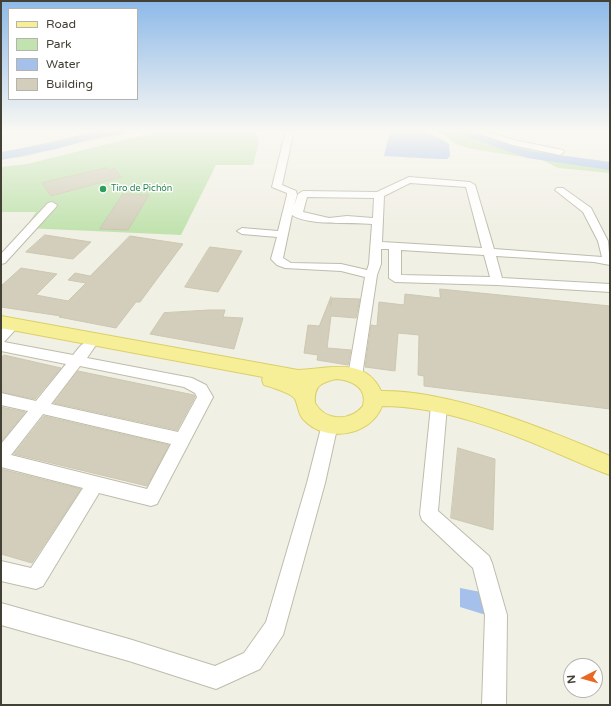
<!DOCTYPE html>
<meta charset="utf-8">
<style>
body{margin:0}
#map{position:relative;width:611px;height:706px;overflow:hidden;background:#f1f0e5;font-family:"Varela Round",sans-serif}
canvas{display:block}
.frame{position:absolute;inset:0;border:2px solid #434135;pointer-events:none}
.legend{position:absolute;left:8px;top:8px;width:130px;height:92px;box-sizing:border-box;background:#fff;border:1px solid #b4b3ae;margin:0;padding:5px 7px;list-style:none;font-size:12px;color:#434135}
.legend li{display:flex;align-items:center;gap:8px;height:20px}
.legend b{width:20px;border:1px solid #b4b3ae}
.north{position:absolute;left:563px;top:658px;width:40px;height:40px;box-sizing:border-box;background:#fff;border:1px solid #b4b3ae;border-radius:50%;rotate:264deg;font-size:11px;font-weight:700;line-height:16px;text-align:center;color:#434135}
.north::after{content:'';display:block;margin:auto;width:14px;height:18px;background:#eb6822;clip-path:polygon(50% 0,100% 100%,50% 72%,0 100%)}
</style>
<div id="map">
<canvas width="611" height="706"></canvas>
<div class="frame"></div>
<ul class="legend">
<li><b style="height:5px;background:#f7ef98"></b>Road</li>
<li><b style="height:11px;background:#c2e3b0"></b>Park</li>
<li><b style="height:11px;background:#a5c0eb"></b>Water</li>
<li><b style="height:11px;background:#d2cebb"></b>Building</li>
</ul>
<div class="north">N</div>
</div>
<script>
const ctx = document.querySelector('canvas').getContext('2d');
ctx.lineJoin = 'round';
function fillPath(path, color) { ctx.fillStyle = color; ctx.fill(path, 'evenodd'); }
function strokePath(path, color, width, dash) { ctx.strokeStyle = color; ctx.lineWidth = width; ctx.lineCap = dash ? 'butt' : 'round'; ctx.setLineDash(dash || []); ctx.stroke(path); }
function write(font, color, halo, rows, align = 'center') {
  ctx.font = font + ' "Varela Round",sans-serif'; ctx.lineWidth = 3; ctx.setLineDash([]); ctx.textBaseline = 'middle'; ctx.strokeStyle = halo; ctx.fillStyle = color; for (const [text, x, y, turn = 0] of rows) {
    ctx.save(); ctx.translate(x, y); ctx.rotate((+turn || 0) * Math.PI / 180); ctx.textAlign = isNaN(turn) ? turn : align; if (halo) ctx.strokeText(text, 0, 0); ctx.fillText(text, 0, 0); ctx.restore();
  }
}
const green = new Path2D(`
 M101 130H127L125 131 126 134 81 142 23 157 1 159V153Z
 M164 130H255L259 142 253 165H216L181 235 25 228 36 212H1V167L27 164Z
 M431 130H468L557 155 610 162V173L558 168 542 160 472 149 456 144 444 135Z`);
const water = new Path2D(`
 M390 130C416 130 427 129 449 144L450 156 447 159H439L384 156Z
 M460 588 486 593V615L460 607Z`);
const river = new Path2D(`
 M101 130H120L118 132 56 149 1 160V152L55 142Z
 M452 130H469L529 151 610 162V170L527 158 454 132Z`);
const building = new Path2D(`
 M107 168 110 171 114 168 121 177 51 196 42 183Z
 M123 194 149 195 128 230 100 229Z
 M45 235 91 242 73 259 26 252Z
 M130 236 183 244 140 302H136L116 328 59 317 61 316 1 307V286L21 268 57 274 36 295 68 301 86 283 68 280 75 273 90 276Z
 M210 247 242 251 218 292 185 287Z
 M440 289 610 306V409L424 386V376L418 375 419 335 398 333 395 371 365 367 371 325 377 326 379 302 404 305 405 294 440 298Z
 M331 297V306L332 298 360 299 356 318 331 316 327 348 351 350 348 365 317 360 318 355 304 353 308 325 319 326Z
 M209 310H225L223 317 243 318 234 349 150 334 164 313Z
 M4 355 61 368 35 399 1 392V359Z
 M78 371 194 395 195 397 177 430 54 403Z
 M1 407 25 412 1 442Z
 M44 416 169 445 147 486 14 454Z
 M458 448 495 459 493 530 451 518Z
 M1 469 81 489 32 563 1 554Z`);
const minor = new Path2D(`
 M286 130H294L282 185 296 191 297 195 294 206 298 194 303 191 377 192 409 177 470 182 475 185 494 249 602 257 598 241 583 212 555 190 557 188H563L591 208 608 241 610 265 594 262 496 256 502 278 610 284V292L497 285 395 282 389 278V249H381V264L377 275 362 376 360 380 355 381 350 380 348 376 365 277 341 271 285 268 277 265 271 259 277 237 242 234 237 231 242 228 278 231 287 195V193L272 187ZM410 183 466 187 482 248 382 242 384 196ZM307 197 374 198 373 218 347 216 329 218 303 212ZM292 215C308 226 352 222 372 224L369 264 367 270 341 264 291 263 283 258ZM401 250 484 255 490 277 401 275Z
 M469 130H481L518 141 563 150 564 152 560 155 513 145Z
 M52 202 57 205 56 207 5 263 1 264V254L48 203Z
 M8 326 13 327 15 330 4 342 73 355C79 348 83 339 94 342L96 345 87 358 192 378 206 385 213 397 157 504 151 506 99 493 43 586 36 589 1 581V561L31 568 83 488 1 467V444L28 411 1 405V393L36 401 66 364 1 351V329ZM80 366 184 387 195 393 197 397 178 432 51 404ZM43 414 171 444 147 489 11 455Z
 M439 400 444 402 447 406 438 511 489 556 492 563 507 615 506 705H482L485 615 473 568 422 520 420 514 431 406 434 402Z
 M330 418 336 420 338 424 325 483 283 635 260 669 216 689 129 661 1 625V603L129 639 215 666 244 653 266 622 307 483 322 424 324 420Z`);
const major = new Path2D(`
 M1 316 298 370C328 369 365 356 381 391 452 390 545 429 610 456V475C593 469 576 461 559 454 506 431 441 406 382 406 371 436 325 444 303 419 298 413 298 405 295 399 291 393 271 387 264 385L262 380 263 377 1 328ZM336 379C352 380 368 388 363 406 350 422 325 421 315 403 314 386 320 383 336 379Z`);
const markers = [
 [103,189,4,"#2e9e5b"]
];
const farLeisurenames = [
 ["Tiro de Pichón",111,189]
];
fillPath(green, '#c2e3b0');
fillPath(water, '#a5c0eb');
fillPath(river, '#a5c0eb');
fillPath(building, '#d2cebb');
strokePath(building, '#ccc7af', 1);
strokePath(minor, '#bfbcab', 2);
strokePath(major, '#dbcf69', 2);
fillPath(minor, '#fff');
fillPath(major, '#f7ef98');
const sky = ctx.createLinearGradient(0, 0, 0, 229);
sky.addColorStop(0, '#8db9e9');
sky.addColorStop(0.57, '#f9f8f3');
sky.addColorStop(1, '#f9f8f300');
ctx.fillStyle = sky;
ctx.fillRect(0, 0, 611, 229);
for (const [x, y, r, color] of markers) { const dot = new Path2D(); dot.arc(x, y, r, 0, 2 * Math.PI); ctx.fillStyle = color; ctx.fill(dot); strokePath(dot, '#fff', 1.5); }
write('9px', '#27864d', '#fff', farLeisurenames, 'left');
</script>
